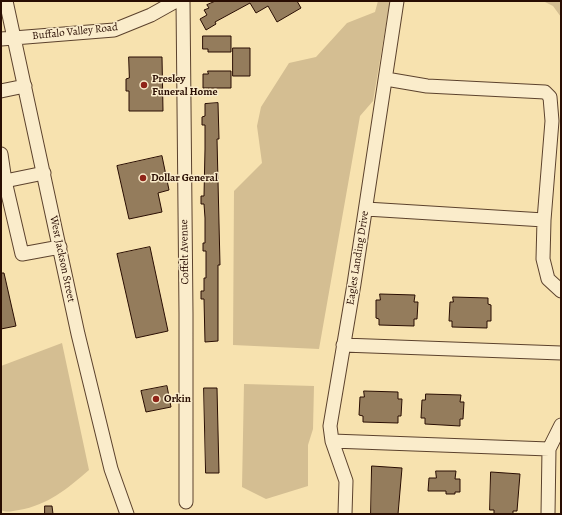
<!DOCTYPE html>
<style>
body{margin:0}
#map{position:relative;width:562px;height:515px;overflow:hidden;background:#f7e2af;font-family:Alegreya,serif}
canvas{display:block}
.frame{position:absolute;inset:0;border:2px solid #290d02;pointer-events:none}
</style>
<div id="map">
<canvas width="562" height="515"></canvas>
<div class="frame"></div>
</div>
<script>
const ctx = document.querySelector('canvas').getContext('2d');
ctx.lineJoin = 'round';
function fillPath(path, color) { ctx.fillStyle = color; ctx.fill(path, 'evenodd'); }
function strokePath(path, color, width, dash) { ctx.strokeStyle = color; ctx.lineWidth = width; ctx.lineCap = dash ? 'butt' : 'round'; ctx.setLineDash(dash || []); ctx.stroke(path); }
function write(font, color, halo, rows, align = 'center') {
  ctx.font = font + ' Alegreya,serif'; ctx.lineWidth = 3; ctx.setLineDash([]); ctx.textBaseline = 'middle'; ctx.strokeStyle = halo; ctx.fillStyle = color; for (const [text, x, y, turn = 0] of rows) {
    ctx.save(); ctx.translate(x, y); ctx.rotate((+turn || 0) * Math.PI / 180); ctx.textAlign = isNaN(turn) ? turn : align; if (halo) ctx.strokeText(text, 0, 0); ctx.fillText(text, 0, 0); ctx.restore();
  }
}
const green = new Path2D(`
 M378 1H390L373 101 360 116 319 349 233 345 234 191 262 163 257 126 261 107 289 63 316 57 347 23 375 12Z
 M543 1H561V17L553 6Z
 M62 343 89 470C67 489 48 505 19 510 12 511 7 513 1 510V366Z
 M244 384 314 386 313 429 308 445V486L266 499 242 487Z`);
const building = new Path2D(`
 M216 1H297L301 8 277 22 268 6 256 13 250 3 215 22 216 24 206 30 200 19 207 15 204 10 209 8 207 5Z
 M203 36H231V52H208V49H203Z
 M233 48H250V76H233Z
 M129 57H162L163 111H129V91H126V79L129 78Z
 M208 71H231V88H203V74H208Z
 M218 103 219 139H217L220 265H218V341L205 342 204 299H201V291H204V278H206V251H203V243H205V218L204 204H201V196H204L205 149V125H202V117L205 116V104Z
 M162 156 169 190 158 193 162 212 129 219 117 166Z
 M150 247 168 331 136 338 117 254Z
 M1 273H4L16 326 1 329Z
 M380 294 415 295 414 302H418L417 319H414V326L379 325V319L376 318V300H380Z
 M453 297 488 298V304L491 305V321H487V328L452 327V321H449L450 302H453Z
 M167 386 171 407 146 412 141 391Z
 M204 388H217L219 473H206Z
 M364 391 398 392V399H402L401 416H398V423L363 422V416L359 415 360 397H364Z
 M426 394 461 395 460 402H464L463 419H460V426L425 424V418H421L422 400H425Z
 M372 466 402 468 398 514H371Z
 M436 471H456L455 479H460V492H455V494H446V491H428L429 478H436Z
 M491 472 520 474 517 511H513V514H494V510H490Z
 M45 506H52L53 514H45Z`);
const minor = new Path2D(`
 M6 1 78 334 111 469 127 514
 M183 1 186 314V502
 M1 39 114 30 151 15 176 1
 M386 79 427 86 545 92 550 97 552 121 544 220 543 259 548 279 561 291
 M1 91 25 86
 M1 154 5 181
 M44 173 5 181 22 254 60 247
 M366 209 544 220
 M343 345 561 353
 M332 441 549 449
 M345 514 346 481 332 441 330 426 354 284 397 1
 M548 514 549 449 561 425`);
const markers = [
 [144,85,4,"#8f2418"],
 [143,178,4,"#8f2418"],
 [156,399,4,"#8f2418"]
];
const streetNames = [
 ["Buffalo Valley Road",75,32,-6],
 ["Coffelt Avenue",185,252,-91],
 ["Eagles Landing Drive",358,258,-81],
 ["West Jackson Street",62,259,78]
];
const poiNames = [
 ["Presley",152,79],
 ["Funeral Home",152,92],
 ["Dollar General",151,178],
 ["Orkin",164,399]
];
fillPath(green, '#d4be92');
fillPath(building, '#947c5c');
strokePath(building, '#290d02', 1);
strokePath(minor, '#5c422d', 15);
strokePath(minor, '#faeccb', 13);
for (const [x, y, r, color] of markers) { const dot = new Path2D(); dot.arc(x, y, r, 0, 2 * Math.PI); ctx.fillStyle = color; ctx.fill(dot); strokePath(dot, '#faeccb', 1.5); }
write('11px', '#290d02', '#faeccb', streetNames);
write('bold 11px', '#290d02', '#faeccb', poiNames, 'left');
</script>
